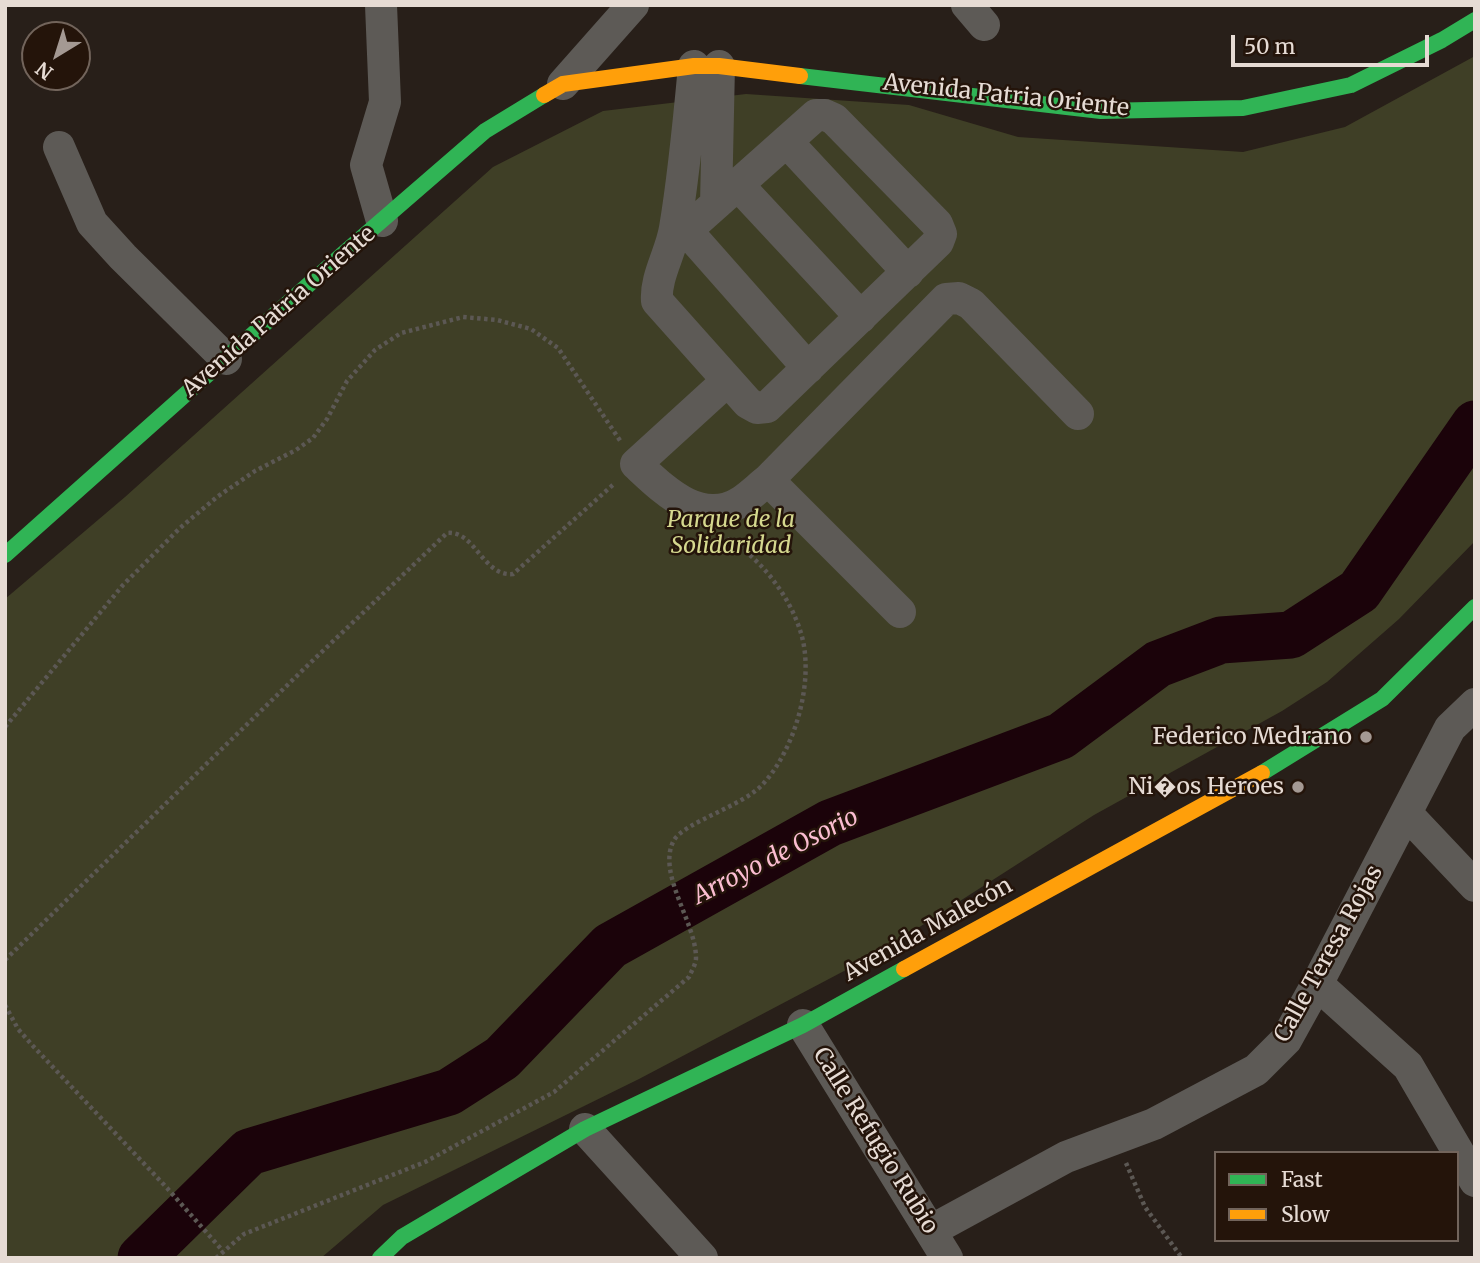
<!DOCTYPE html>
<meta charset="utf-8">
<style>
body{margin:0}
#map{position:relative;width:1480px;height:1263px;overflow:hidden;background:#281f19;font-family:Merriweather,serif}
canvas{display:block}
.frame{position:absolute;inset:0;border:7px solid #e6dbd4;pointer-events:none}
.legend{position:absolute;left:1214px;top:1151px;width:245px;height:91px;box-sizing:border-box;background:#24140a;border:2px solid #72645b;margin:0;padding:9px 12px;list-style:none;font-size:21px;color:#e6dbd4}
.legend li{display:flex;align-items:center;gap:14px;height:35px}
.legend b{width:35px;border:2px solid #72645b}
.north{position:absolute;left:21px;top:21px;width:70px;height:70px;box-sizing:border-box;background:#24140a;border:2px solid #72645b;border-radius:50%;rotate:218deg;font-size:19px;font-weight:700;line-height:28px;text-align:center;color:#e6dbd4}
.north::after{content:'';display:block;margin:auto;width:24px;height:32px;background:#a49993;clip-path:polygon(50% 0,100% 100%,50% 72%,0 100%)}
.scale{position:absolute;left:1231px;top:35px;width:198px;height:32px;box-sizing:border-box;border:4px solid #e6dbd4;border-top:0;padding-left:9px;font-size:21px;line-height:24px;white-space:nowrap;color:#e6dbd4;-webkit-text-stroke:5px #24140a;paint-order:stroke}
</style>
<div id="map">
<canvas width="1480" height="1263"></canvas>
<div class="frame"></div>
<ul class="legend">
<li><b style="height:9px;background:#30b455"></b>Fast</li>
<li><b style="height:9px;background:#ff9f0a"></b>Slow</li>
</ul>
<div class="north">N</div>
<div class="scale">50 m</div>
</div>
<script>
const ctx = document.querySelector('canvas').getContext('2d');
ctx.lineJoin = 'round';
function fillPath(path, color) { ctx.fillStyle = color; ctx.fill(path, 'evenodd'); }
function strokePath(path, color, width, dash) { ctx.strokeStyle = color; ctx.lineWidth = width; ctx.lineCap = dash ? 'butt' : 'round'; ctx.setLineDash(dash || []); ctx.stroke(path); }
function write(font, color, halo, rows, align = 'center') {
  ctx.font = font + ' Merriweather,serif'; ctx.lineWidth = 5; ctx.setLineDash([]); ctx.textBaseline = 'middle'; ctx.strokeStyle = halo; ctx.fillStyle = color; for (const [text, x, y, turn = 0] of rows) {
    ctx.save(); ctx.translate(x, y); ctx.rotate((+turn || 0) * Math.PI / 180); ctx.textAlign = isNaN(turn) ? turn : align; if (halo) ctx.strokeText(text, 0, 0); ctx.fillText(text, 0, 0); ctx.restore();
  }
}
const green = new Path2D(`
 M1475 56V541L1399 619 1327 682 1282 711 1094 815 882 951 639 1079 383 1205 321 1258H5V599L125 497 493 167 603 111 746 94 909 105 1018 137 1243 152 1345 127Z`);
const river = new Path2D(`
 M141 1258 249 1152 449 1092 502 1058 610 946 830 823 1061 736 1158 664 1221 640 1291 635 1359 591 1475 424`);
const path = new Path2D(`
 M5 727 123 585 180 528 217 497 255 471 296 450 313 438 327 419 347 381 375 350 401 333 463 317 497 320 531 329 558 348 621 442
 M5 960 308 665 447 533C475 530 483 577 513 574L615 483
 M5 1005 18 1029 33 1046 167 1188 223 1251
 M1126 1163 1145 1207 1182 1258
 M216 1258 244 1234 425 1162 554 1092 689 977C691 972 696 964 696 958 696 922 656 873 674 840 685 822 743 806 763 784 796 748 816 677 800 630 788 593 758 555 724 537`);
const street = new Path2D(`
 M381 5 385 102 366 165 382 221
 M967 5 984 25
 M563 84 633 5
 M787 142 908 272
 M59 147 92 223 123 257 226 359
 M738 185 861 317
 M716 204 719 66
 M687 231 808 368
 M671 244 816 115H825L834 119 937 224 941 234 938 242 767 407 757 408 748 403 657 301C655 277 671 253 675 228 684 175 689 120 694 66
 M727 381 636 464C664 490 701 528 742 501 751 495 759 487 768 480L946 299 959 298 971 304 1078 414
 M768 480 900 612
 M1406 813 1475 886
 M1317 984 1408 1066 1475 1181
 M803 1025 947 1258
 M585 1129 702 1258
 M932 1230 1066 1157 1154 1124 1256 1070 1286 1040 1317 984 1450 728 1475 704`);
const fast = new Path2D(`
 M800 76 1101 111 1243 108 1351 85 1442 40 1475 20
 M5 555 343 254 485 131 544 95
 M1262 773 1382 699 1475 607
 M380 1258 402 1237 585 1129 803 1025 904 969`);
const slow = new Path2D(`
 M544 95 563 84 694 66H719L800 76
 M904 969 1262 773`);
const markers = [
 [1366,737,7,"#a49993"],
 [1298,787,7,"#a49993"]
];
const streetNames = [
 ["Avenida Patria Oriente",1006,96,6],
 ["Avenida Patria Oriente",279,312,-41],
 ["Avenida Malecón",928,930,-29],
 ["Calle Teresa Rojas",1329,954,-61],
 ["Calle Refugio Rubio",875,1141,58]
];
const parkNames = [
 ["Parque de la",731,520],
 ["Solidaridad",731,546]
];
const poiNames = [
 ["Federico Medrano",1352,737],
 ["Ni�os Heroes",1284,787]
];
const waterNames = [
 ["Arroyo de Osorio",776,857,-27]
];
fillPath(green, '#3f3f26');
strokePath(river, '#1b030a', 47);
strokePath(path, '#5c5854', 4.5, [3.5, 3.5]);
strokePath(street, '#5d5a56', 32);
strokePath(fast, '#30b455', 16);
strokePath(slow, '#ff9f0a', 16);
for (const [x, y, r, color] of markers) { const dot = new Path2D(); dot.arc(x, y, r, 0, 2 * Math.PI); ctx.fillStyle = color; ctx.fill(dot); strokePath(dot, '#24140a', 2.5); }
write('23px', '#e6dbd4', '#24140a', streetNames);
write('italic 23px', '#d5d88e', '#24140a', parkNames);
write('23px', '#e6dbd4', '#24140a', poiNames, 'right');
write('italic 24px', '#fbbdd1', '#24140a', waterNames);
</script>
